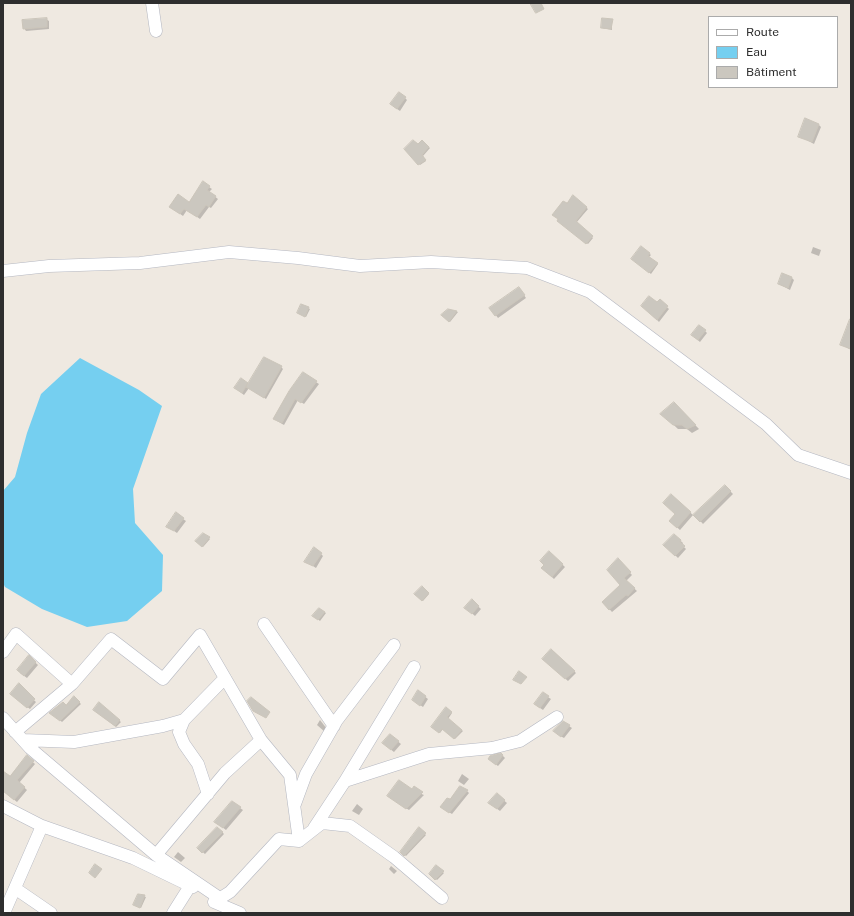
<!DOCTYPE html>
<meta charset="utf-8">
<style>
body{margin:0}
#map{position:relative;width:854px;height:916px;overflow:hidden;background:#efe9e1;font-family:"Public Sans",sans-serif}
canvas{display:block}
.frame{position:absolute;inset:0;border:4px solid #2e2e2e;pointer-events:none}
.legend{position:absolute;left:708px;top:16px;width:130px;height:72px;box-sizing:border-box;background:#fff;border:1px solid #ababab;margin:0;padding:5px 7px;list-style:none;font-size:12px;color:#2e2e2e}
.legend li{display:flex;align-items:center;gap:8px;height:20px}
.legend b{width:20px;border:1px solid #ababab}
</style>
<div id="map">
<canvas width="854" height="916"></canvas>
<div class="frame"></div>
<ul class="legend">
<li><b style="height:5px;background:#fff"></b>Route</li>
<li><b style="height:11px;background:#75cff0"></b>Eau</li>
<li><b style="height:11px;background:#cbc7bf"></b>Bâtiment</li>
</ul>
</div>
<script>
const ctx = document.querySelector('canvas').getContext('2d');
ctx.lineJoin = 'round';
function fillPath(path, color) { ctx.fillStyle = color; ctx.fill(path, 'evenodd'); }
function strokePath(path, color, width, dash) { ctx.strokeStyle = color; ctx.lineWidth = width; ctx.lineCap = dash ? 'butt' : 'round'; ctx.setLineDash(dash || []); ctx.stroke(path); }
const water = new Path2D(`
 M80 358 139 390 162 406 133 489 135 523 163 555 162 591 127 621 87 627 42 609 5 587 3 583V491L15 477 27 433 41 394Z`);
const shadow = new Path2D(`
 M46 19 49 21V29L26 31 24 28Z
 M612 20V30L602 28Z
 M405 98 407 100 400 111 394 107Z
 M819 125 821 127 814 144 799 136Z
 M422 141 430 148 423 156 426 161 420 165 406 149 418 146Z
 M209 187 212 189 209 192 218 199 211 208 209 207 200 219 187 210 183 216 173 209 190 203Z
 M573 197 588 209 576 223 593 238 588 244 559 222Z
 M641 247 651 255 649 257 658 264 651 274 633 259Z
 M813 247 821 250 819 256 811 253Z
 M791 277 794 280 790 290 779 284Z
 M521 291 526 298 498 318 491 309Z
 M660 301 669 309 659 322 643 306 658 303Z
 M302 305 310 309 306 317 298 313Z
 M449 310 458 312 450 322 443 315Z
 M705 331 707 333 700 342 694 337Z
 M851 331V350L842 345Z
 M281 367 283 369 266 399 249 388 244 395 235 388 249 384Z
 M303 374 319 384 304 404 298 400 284 425 277 421Z
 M674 403 699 429 692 433 687 429H678L662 414Z
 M725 486 733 494 703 524 695 515Z
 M671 495 693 515 680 530 670 521 677 514Z
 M183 519 186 521 177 533 168 527Z
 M203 534 210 539 203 547 197 541Z
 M674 535 683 543 682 545 686 549 678 558 665 545Z
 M549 552 565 567 554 579 542 568Z
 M321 554 323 556 316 568 305 561Z
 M618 560 632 575 626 581 637 591 612 612 603 602 621 585Z
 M422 587 429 594 423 601 416 594Z
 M472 601 481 609 475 616 466 608Z
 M319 609 326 613 320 621 314 616Z
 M552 650 576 673 568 681 543 659Z
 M29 657 38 665 27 678 20 673Z
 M419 692 428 699 423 707 416 702Z
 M26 693 36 702 30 709 13 696Z
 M543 694 551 699 543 710 537 706Z
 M74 697 81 704 62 722 53 714 66 706Z
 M99 704 121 722 116 727 94 710Z
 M446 708 452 713 448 719 463 731 455 739 443 729 440 733 433 727Z
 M320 720 327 729 325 732 317 725Z
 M563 722 572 728 564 738 557 734Z
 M390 735 401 744 394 752 385 745Z
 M501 754 505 758 498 766 491 761Z
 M27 757 35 764 19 783 27 790 17 802 3 791V774L10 778Z
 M462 774 469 779 464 785 458 781Z
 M412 790 424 795 409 810 390 798Z
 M467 791 469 793 452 814 444 809Z
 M497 795 507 803 500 811 489 803Z
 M357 804 363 809 359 815 352 811Z
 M240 808 243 810 226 830 218 824Z
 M419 829 426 835 406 856 401 852Z
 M222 832 224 834 205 854 198 848Z
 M178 852 185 858 181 862 174 857Z
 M391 866 397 871 394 874 389 869Z
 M437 867 444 873 437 880 430 874Z
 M138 895 146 897 141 908 135 905Z`);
const building = new Path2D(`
 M530 3H541L544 9 536 13Z
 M47 18V27L23 29 22 20Z
 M602 18 613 19 611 29 601 28Z
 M399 92 406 97 397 109 390 104Z
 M805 118 819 124 812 142 798 137Z
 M413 140 418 144 422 140 429 147 422 155 426 160 418 165 404 149Z
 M203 181 210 186 207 190 216 196 209 207 206 205 197 217 184 209 180 214 169 207 178 194 189 202Z
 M573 195 587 207 576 221 593 236 586 244 557 221 558 219 552 215 563 201 567 203Z
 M641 246 650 253 648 256 658 263 649 273 631 259Z
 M782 273 792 277 788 288 778 284Z
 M519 287 525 295 495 316 489 308Z
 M649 296 657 302 660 299 668 306 657 320 641 306Z
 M301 304 309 307 305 317 297 313Z
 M448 309 457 311 449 322 441 315Z
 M850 319H851V349L840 345Z
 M699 325 706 330 698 340 691 335Z
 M264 357 282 366 264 398 246 387Z
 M303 372 317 381 301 403 295 399 282 423 273 419 289 391Z
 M241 378 248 383 242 393 234 388Z
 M674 402 696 425 687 429 682 425H673L660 414Z
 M725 485 731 491 700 522 693 515Z
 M671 494 691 512 677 528 669 521 675 514 663 503Z
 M176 512 184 518 174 531 166 527Z
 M203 533 210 537 202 547 195 541Z
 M674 534 681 540 680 542 685 546 675 556 663 545Z
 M314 547 322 553 313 566 304 562Z
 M549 551 563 564 552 577 541 568 544 565 540 561Z
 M618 558 631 572 624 578 635 588 628 596 626 595 609 610 602 602 620 585 607 570Z
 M422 586 429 593 422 601 414 594Z
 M472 599 479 606 472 614 464 608Z
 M319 608 325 612 318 620 312 616Z
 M551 649 575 671 565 679 542 659Z
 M29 655 36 662 24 676 17 670Z
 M519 671 527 677 521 684 513 680Z
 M19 683 35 699 27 708 10 694Z
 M418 690 426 696 420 706 412 700Z
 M543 692 549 696 540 708 534 704Z
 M74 696 80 702 60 721 49 713 63 702 66 705Z
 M251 697 270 712 266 718 253 711 247 701Z
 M99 702 120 720 115 726 93 710Z
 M446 707 452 712 447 717 462 730 454 739 442 729 439 733 431 727Z
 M563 721 570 725 561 737 553 731Z
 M390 734 399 741 391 750 382 743Z
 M501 753 503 755 496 765 488 759 490 756Z
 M27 755 34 761 17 780 25 787 14 800 3 791V771L10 776Z
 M399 780 412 789 414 786 423 792 406 809 387 796Z
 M460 786 468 790 449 813 440 807 447 798 450 799Z
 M497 793 505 800 497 809 488 803Z
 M232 801 241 807 223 828 214 822Z
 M217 827 223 832 202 853 197 848Z
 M419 827 426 833 404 856 400 852Z
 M95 864 102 869 95 878 89 873Z
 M436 865 444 871 435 880 429 874Z
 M138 894 145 895 140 908 133 905Z`);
const minor = new Path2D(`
 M152 3 156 31
 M3 271 49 266 140 263 229 252 298 258 360 266 431 262 527 268 590 292 766 424 798 455 851 473
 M264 624 334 726
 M3 652 16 634 72 684 111 639 163 679 200 635 261 740 290 775 299 841
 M3 718 30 748 156 855 218 897 214 902 240 913
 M184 720 179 732 184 744 198 764 208 794
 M15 732 72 684
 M23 740 74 742 163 726 184 720 225 678
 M345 781 414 667
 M295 804 306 774 337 720 394 645
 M3 806 42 826 133 858 193 887
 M314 828 345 781 429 754 492 748 520 741 557 717
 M156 855 225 773 261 740
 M16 889 51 913
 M214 902 230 892 279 839 299 841 322 823 350 826 394 857 442 898
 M4 913 42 826
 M173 913 190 886`);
fillPath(water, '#75cff0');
fillPath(shadow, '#0003');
fillPath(building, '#cbc7bf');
strokePath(building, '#cbc5ba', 1);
strokePath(minor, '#b4b7c1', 13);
strokePath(minor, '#fff', 12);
</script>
